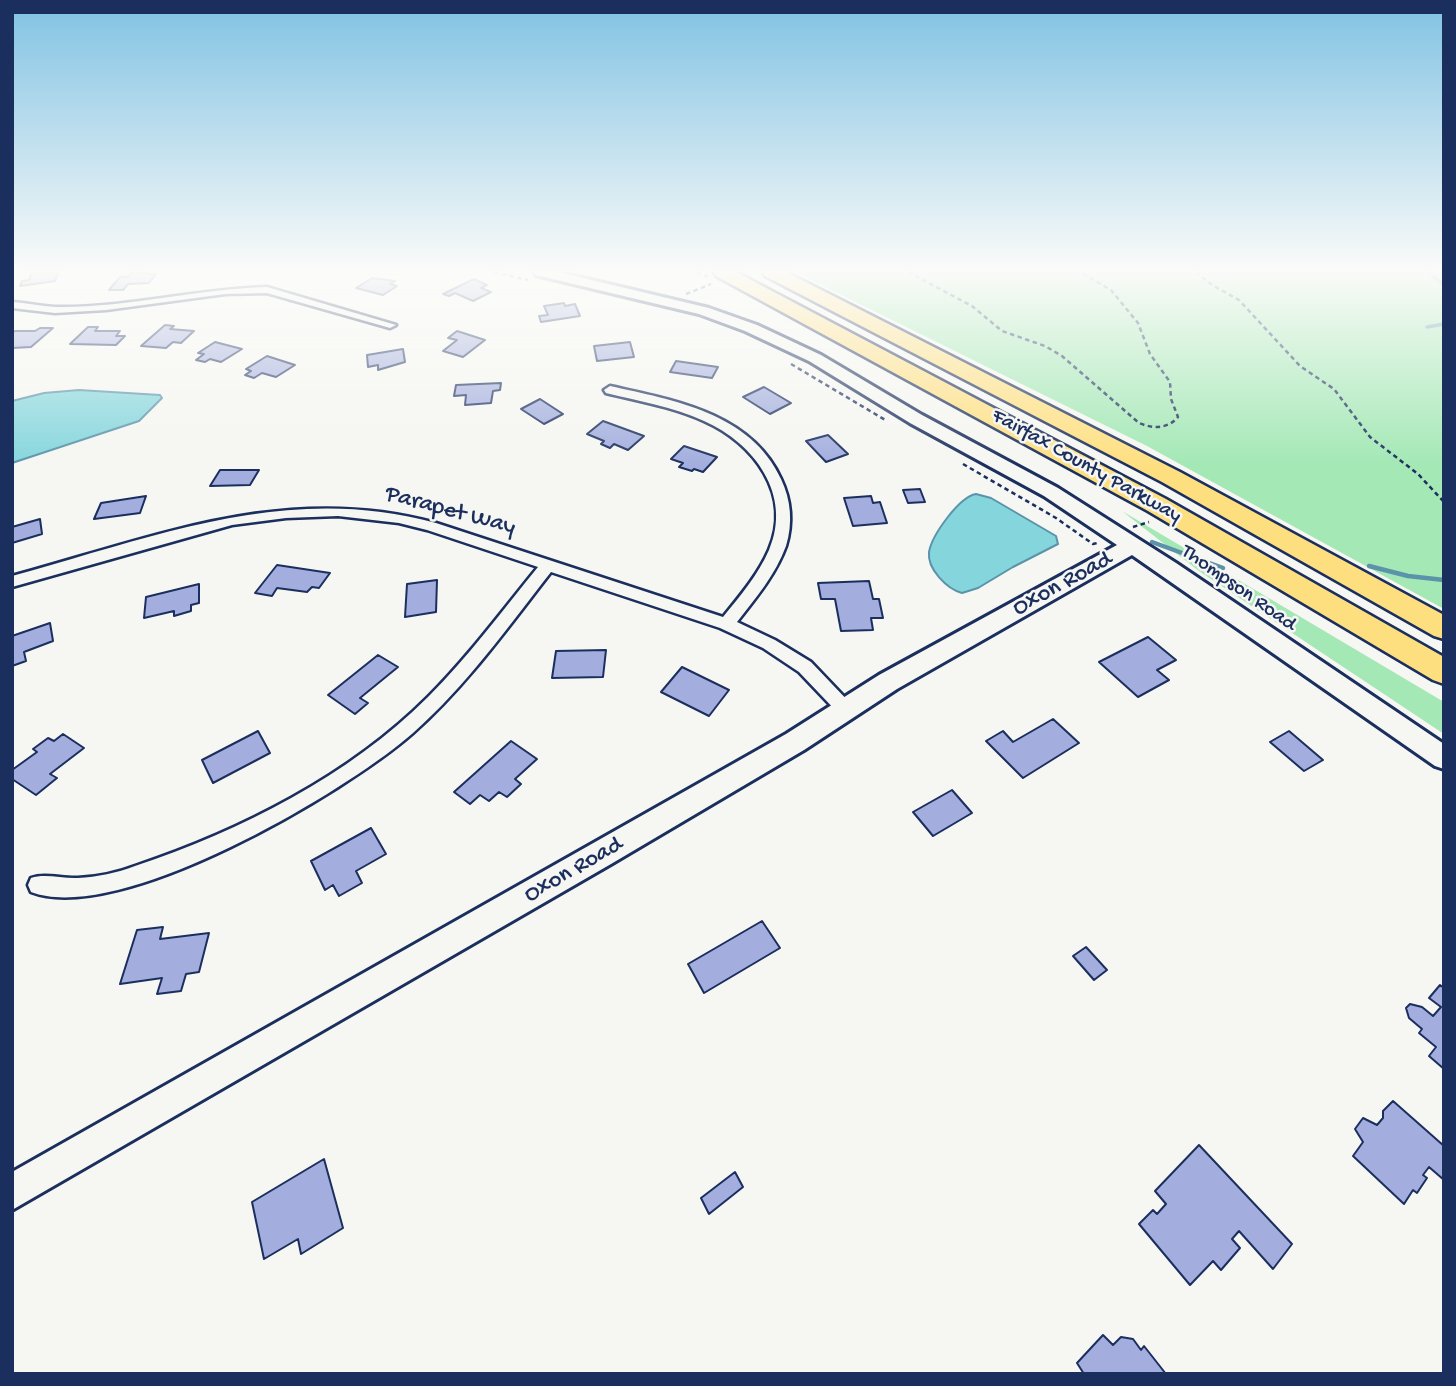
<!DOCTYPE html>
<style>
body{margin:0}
#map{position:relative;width:1456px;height:1386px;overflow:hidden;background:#f6f6f2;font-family:"Gochi Hand",sans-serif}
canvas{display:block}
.frame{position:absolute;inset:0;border:14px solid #1b2f5e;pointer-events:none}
</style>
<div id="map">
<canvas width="1456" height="1386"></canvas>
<div class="frame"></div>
</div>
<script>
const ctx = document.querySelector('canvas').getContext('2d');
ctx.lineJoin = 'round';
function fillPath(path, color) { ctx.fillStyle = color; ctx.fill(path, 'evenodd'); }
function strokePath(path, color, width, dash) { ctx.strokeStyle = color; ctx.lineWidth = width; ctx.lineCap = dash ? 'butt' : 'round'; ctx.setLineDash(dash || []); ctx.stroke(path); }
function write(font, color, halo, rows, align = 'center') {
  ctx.font = font + ' "Gochi Hand",sans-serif'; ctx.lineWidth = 5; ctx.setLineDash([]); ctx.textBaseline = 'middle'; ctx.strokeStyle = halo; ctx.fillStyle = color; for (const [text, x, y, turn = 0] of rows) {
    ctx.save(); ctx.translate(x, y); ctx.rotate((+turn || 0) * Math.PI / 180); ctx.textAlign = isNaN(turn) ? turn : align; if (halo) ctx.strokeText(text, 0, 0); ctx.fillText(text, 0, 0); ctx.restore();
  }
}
const green = new Path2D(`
 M795 272H1444V609L1147 446Z
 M1122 511 1444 702V734L1199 571Z`);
const water = new Path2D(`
 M79 390 160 395 162 398 139 421 12 463V401L44 393Z
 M976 494 991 498 1056 536 1058 544 1013 567 978 588 962 593C947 589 927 569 929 552 932 535 959 497 976 494Z`);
const streamFar1 = new Path2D(`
 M1428 272 1444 285
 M1427 327 1444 324`);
const stream = new Path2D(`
 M1152 542 1223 568
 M1369 566 1408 576 1444 580`);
const building = new Path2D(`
 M32 272H59L55 281 20 286 22 281 29 280Z
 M132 272 156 274 149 283 128 284 123 290H109L120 277H128Z
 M372 278 395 281 390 284 397 286 383 295 356 288Z
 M474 279 487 285 481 288 491 292 473 301 455 293 449 296 443 294Z
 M564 303 565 306 575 304 580 316 541 322 539 316 548 315 544 306Z
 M165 325 174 326 170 329 194 331 181 343 173 342 166 348 141 346Z
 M88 327H98L95 331H120L116 336H125L116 345 70 344Z
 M40 328H53L31 347 12 348V333L15 331H35Z
 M457 331 485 340 463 357 443 351 457 340 448 338Z
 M215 342 242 349 221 362 210 359 205 362 196 360 204 354 198 353Z
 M630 342 634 357 597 361 594 346Z
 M403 349 405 362 378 370V365L368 367 367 355Z
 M267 356 295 365 276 377 262 373 254 378 245 375 251 371 246 369Z
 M676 361 718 367 712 378 670 372Z
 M501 383 500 390 493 391 491 403 465 405 466 395 454 396 456 385Z
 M764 387 791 403 770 414 743 397Z
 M540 399 563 414 544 424 521 409Z
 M603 421 644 436 628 450 614 444 610 448 601 444 604 441 587 434Z
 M828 435 848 454 826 462 806 441Z
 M684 446 717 457 703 472 694 469 692 471 679 467 683 463 671 459Z
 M220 470H259L250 485 210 486Z
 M920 489 925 502 908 503 903 490Z
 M146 496 140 513 94 519 101 503Z
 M871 496 873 503 880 502 887 523 853 526 844 498Z
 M40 519 42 534 12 543V527Z
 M277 565 330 573 319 588 312 587 307 592 277 588 272 596 255 593Z
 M437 580 436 612 405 617 407 584Z
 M869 581 873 599H879L883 618H871L873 630 841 631 835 599H821L818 583Z
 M199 584V603L191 605V611L174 616V611L144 618 146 597Z
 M50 623 53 641 24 652 26 661 12 666V636Z
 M1148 637 1176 660 1157 670 1169 680 1138 697 1099 662Z
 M606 650 603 677 552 678 556 651Z
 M378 655 398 667 360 698 368 703 355 714 328 695Z
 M682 667 729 690 709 716 661 692Z
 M1053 719 1079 743 1023 778 986 741 1003 731 1013 742Z
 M258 731 270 753 213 783 202 760Z
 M1289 731 1323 760 1304 771 1270 742Z
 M63 734 84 748 50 774 57 778 36 795 12 779V770L37 752 33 749 48 738 54 741Z
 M511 741 537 759 515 779 521 784 507 797 499 792 489 801 480 795 470 804 454 792Z
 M952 790 972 813 933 836 913 812Z
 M371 828 386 854 356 871 362 883 339 896 333 885 325 890 311 861Z
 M762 921 780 948 704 993 688 964Z
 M163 927 160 939 209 933 199 972 186 974 181 991 157 994 162 978 120 984 137 930Z
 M1086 947 1107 970 1094 980 1073 956Z
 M1440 985 1444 988V1069L1429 1056 1436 1047 1419 1033 1422 1029 1409 1018 1406 1008 1410 1004 1422 1007 1433 1016 1441 1007 1429 998Z
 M1393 1101 1444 1146V1180L1429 1167 1423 1175 1427 1178 1417 1193 1413 1190 1404 1204 1353 1156 1363 1142 1355 1129 1363 1118 1377 1125 1383 1118V1111Z
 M1199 1145 1292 1244 1273 1269 1239 1231 1232 1239 1240 1248 1221 1270 1213 1261 1190 1285 1139 1224 1153 1210 1157 1214 1166 1204 1155 1191Z
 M324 1159 343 1228 301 1254 298 1239 264 1259 252 1202Z
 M735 1172 743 1187 709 1214 701 1198Z
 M1103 1335 1113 1345 1121 1337 1133 1339 1141 1350 1144 1346 1166 1374H1084L1077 1363Z`);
const path = new Path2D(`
 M494 272 528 280
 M697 272 708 277
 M908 272 972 306 1002 331 1045 346 1062 356 1139 423C1153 429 1168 429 1178 417L1171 399 1170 382 1150 354 1138 323 1111 290 1080 272
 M1196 272 1212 285 1239 300 1300 366 1334 389 1370 437 1418 474 1444 502
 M686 294 711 284
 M791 364 887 421
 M963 464 1056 518 1093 544 1097 543
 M1133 527 1149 522`);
const street = new Path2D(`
 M267 287 396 325 390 328 267 293 225 294 106 310 55 313 12 308V302C26 303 41 306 56 307 126 308 196 289 267 287Z
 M610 386C673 400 751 413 781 479 791 500 793 523 786 546 776 574 755 599 737 622L775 640 811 662 851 704 854 709 851 714H839L799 672 763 648 720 628 551 572C508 627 466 686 413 733 346 792 119 926 31 892L28 885 31 878C45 873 63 879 78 878 97 877 117 873 135 866 240 831 349 776 428 697 468 657 502 611 538 567L427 530 399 523 338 516 286 518 232 525 12 587V576C155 537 287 482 436 523L723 617C740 596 758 575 769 550 793 495 754 443 704 421 673 407 639 401 606 393L604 390Z`);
const secondary = new Path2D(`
 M534 272H558L709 308 757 325 821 355 922 415 1058 488 1176 563 1444 744V769L1435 766 1132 555 897 689 804 750 611 864 12 1210V1172L786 734 879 675 1117 545 1044 496 910 423 809 361 745 331 699 314 536 275Z`);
const highway = new Path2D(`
 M714 272H736L1166 499 1444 657V684L1433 680 1148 511 716 276Z
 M763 272H786L1180 472 1444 615V639L1434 636 1162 482 765 276Z`);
const farStreetnames = [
 ["Fairfax County Parkway",1086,467,29],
 ["Thompson Road",1238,589,35]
];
const streetNames = [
 ["Parapet Way",450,512,15],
 ["Oxon Road",1063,585,-29],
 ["Oxon Road",574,871,-30]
];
fillPath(green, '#a3e8b5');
fillPath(water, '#85d6dc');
strokePath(water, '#5b93aa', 2);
strokePath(streamFar1, '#5b93aa', 3.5);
strokePath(stream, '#5b93aa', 4.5);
fillPath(building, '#a3aede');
strokePath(building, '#1b2f5e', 2);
strokePath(street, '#1b2f5e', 5);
strokePath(secondary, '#1b2f5e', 6);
strokePath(highway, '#1b2f5e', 5);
strokePath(path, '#1b2f5e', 2.5, [4.5, 3.5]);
fillPath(street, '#f6f6f2');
fillPath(secondary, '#f6f6f2');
fillPath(highway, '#fedf80');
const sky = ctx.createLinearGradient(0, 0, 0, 466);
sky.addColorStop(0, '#80c2e3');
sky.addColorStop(0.58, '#fbfbf9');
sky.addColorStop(1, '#fbfbf900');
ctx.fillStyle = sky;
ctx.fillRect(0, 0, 1456, 466);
write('21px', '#1b2f5e', '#f6f6f2', farStreetnames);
write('24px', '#1b2f5e', '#f6f6f2', streetNames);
</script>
